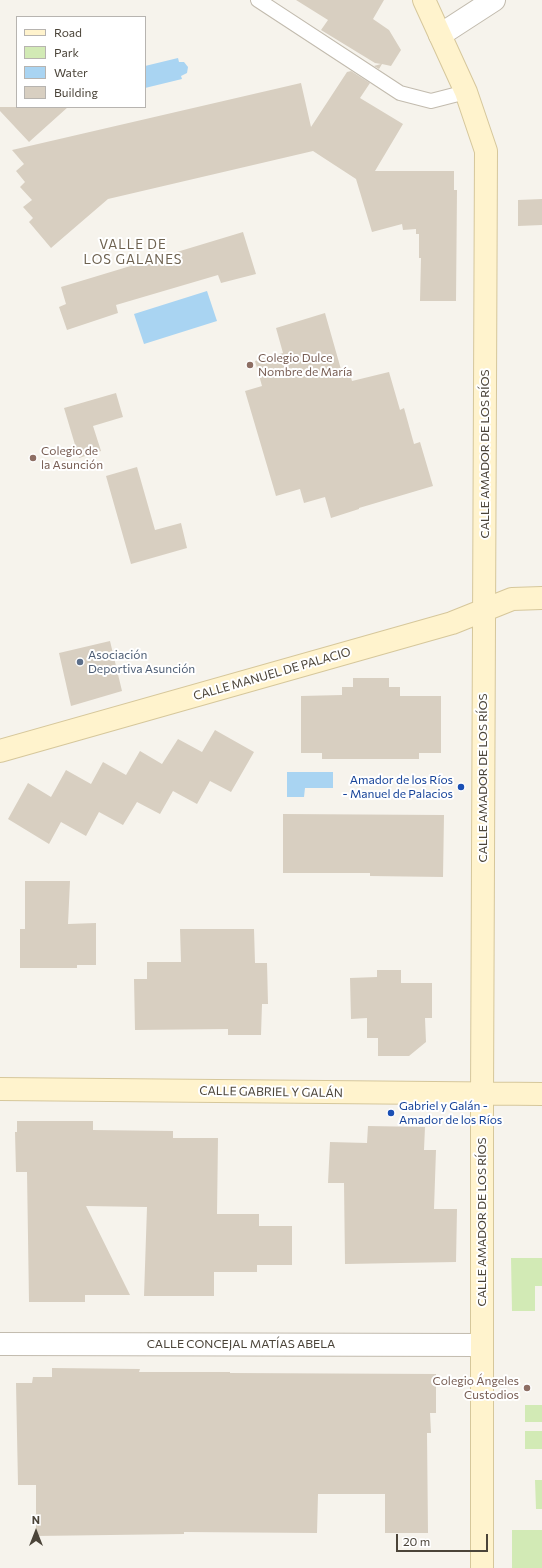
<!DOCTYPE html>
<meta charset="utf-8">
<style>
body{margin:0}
#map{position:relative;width:542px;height:1568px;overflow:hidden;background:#f6f3ec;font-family:Commissioner,sans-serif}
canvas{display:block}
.legend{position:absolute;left:16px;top:16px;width:130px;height:92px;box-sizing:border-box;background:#fff;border:1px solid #b7b4b0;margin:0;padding:5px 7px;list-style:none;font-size:12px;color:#4b4439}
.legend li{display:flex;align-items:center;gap:8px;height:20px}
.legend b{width:20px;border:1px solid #b7b4b0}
.north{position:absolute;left:16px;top:1512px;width:40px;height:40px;-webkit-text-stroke:3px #fff;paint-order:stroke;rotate:0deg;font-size:11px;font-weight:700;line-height:16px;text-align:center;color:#4b4439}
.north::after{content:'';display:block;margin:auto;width:14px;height:18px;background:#4b4439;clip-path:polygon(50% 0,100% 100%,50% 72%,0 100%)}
.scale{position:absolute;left:396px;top:1534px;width:92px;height:18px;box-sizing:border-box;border:2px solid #4b4439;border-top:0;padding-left:5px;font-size:12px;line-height:14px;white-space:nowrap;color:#4b4439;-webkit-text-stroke:3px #fff;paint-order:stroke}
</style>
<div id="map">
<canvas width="542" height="1568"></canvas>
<ul class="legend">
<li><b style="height:5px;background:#fff3cd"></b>Road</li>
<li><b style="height:11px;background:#d2eab5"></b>Park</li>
<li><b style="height:11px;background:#a9d4f2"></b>Water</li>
<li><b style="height:11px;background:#d8cfc1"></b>Building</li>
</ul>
<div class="north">N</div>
<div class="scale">20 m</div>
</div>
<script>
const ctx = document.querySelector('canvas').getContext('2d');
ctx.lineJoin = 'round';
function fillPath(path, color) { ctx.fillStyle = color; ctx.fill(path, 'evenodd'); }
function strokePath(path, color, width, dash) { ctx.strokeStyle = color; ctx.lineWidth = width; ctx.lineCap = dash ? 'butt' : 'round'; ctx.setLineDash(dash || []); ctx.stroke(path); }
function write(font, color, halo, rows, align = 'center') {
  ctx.font = font + ' Commissioner,sans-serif'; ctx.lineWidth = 4; ctx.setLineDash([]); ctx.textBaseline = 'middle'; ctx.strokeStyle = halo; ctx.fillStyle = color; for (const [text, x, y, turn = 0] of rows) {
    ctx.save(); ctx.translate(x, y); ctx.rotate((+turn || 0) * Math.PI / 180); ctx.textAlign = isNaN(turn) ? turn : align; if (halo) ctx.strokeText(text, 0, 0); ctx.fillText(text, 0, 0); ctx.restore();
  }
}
const green = new Path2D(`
 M511 1258H542V1286H535V1311H512Z
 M525 1405H542V1422H525Z
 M525 1431H542V1449H525Z
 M535 1480H542V1509H536Z
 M512 1530H542V1568H512Z`);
const water = new Path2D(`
 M178 58 179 62H184L188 67 187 73 181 76 182 79 145 88V66Z
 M207 291 217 321 144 344 134 314Z
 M287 772H333V788H305L304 797H287Z`);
const building = new Path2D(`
 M296 0H384L373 19 389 30 401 50 391 66 382 64 379 69 374 66 381 64 375 63 321 30 328 20Z
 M351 71 370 83 360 98 403 124 375 171H454V190H457L456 301H420L421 258H419V234H416V229L403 230 402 224 372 232 356 179 313 151 108 199 51 248 29 222 33 218 23 207 32 200 20 187 25 182 16 171 24 164 12 150 301 83 311 127 347 72Z
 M0 107H68L29 142 0 111Z
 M542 199V225L518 226V200Z
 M243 232 256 274 221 283 218 275 116 305 118 313 67 330 59 307 66 304 61 287Z
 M325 313 342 373 349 371 352 381 389 372 400 410 404 408 414 444 420 442 433 486 359 508V509L331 518 325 497 304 503 300 489 276 496 245 391 262 386 255 361 283 353 276 328Z
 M116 393 123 417 93 426 101 451 79 458 64 408Z
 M137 467 155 530 181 523 187 548 131 564 106 476Z
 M110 641 122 691 71 706 59 653Z
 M353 678H389V687H400V696H441V753H419V759H322V753H301V696L342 695V687H353Z
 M215 730 254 752 231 792 210 781 197 804 173 791 160 814 137 802 123 825 99 812 86 836 61 822 49 844 8 819 28 783 51 797 66 770 91 784 103 762 126 775 140 751 162 764 178 739 202 752Z
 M283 814 444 815 443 877 370 876V873H283Z
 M25 881H70L68 924 96 923V965H77V968H20V929H25Z
 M180 929H254L255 963H267L268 1004H262L261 1035H228V1029L135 1030 134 979H147V962H181Z
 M377 970H401V983H432V1018H425L426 1042 409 1056H378V1038H367V1018L351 1019 350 978 377 977Z
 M17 1121H93V1130L173 1131V1138H218L217 1214H259V1226H292V1265H257V1272H214V1296H144L147 1207 86 1206 130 1295H85V1302H29L27 1172H16L15 1132H17Z
 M368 1126 425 1127 424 1150H436L434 1209H457L456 1262 345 1264 344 1183H328L330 1142 367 1143Z
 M52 1368 140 1369 139 1372H230V1373L436 1374V1413H430L431 1433H427L428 1533H385V1494H318L317 1533 184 1532V1534L36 1536V1485H18L16 1383H32L33 1377H52Z`);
const lane = new Path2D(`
 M258 0 400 93 431 101 466 92`);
const street = new Path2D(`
 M440 35 494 0
 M0 1344 482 1345`);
const secondary = new Path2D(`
 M424 0 466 92 486 151 482 1095V1568
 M0 751 452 623 512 599 542 598
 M0 1089 542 1094`);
const markers = [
 [250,365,4,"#8d6e63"],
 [33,458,4,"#8d6e63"],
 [80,662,4,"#5c6f8a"],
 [461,787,4,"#1a4fb4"],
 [391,1113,4,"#1a4fb4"],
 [527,1388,4,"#8d6e63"]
];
const educationNames = [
 ["Colegio Dulce",258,358],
 ["Nombre de María",258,372],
 ["Colegio de",41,451],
 ["la Asunción",41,465],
 ["Colegio Ángeles",519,1381,"right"],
 ["Custodios",519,1395,"right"]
];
const streetNames = [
 ["CALLE AMADOR DE LOS RÍOS",485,454,-90],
 ["CALLE MANUEL DE PALACIO",272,674,-16],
 ["CALLE AMADOR DE LOS RÍOS",483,778,-90],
 ["CALLE GABRIEL Y GALÁN",271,1092,1],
 ["CALLE AMADOR DE LOS RÍOS",482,1222,-90],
 ["CALLE CONCEJAL MATÍAS ABELA",241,1344]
];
const serviceNames = [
 ["Asociación",88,655],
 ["Deportiva Asunción",88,669]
];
const transitNames = [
 ["Amador de los Ríos",453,780],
 ["- Manuel de Palacios",453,794],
 ["Gabriel y Galán -",399,1106,"left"],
 ["Amador de los Ríos",399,1120,"left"]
];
const neighbourhoodNames = [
 ["VALLE DE",133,245],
 ["LOS GALANES",133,260]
];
fillPath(green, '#d2eab5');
fillPath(water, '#a9d4f2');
fillPath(building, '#d8cfc1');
strokePath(lane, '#c2bbae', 16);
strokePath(street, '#c2bbae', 24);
strokePath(secondary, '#d6c79b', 24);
strokePath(lane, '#fff', 14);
strokePath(street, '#fff', 22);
strokePath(secondary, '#fff3cd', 22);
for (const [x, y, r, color] of markers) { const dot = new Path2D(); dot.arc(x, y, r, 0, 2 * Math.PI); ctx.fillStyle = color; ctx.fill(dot); strokePath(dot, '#fff', 1.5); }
write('12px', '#785e54', '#fff', educationNames, 'left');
write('12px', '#4b4439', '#fff', streetNames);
write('12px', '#4e5e75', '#fff', serviceNames, 'left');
write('12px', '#164399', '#fff', transitNames, 'right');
ctx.letterSpacing = '1px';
write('13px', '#6e6250', '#fff', neighbourhoodNames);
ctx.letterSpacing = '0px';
</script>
